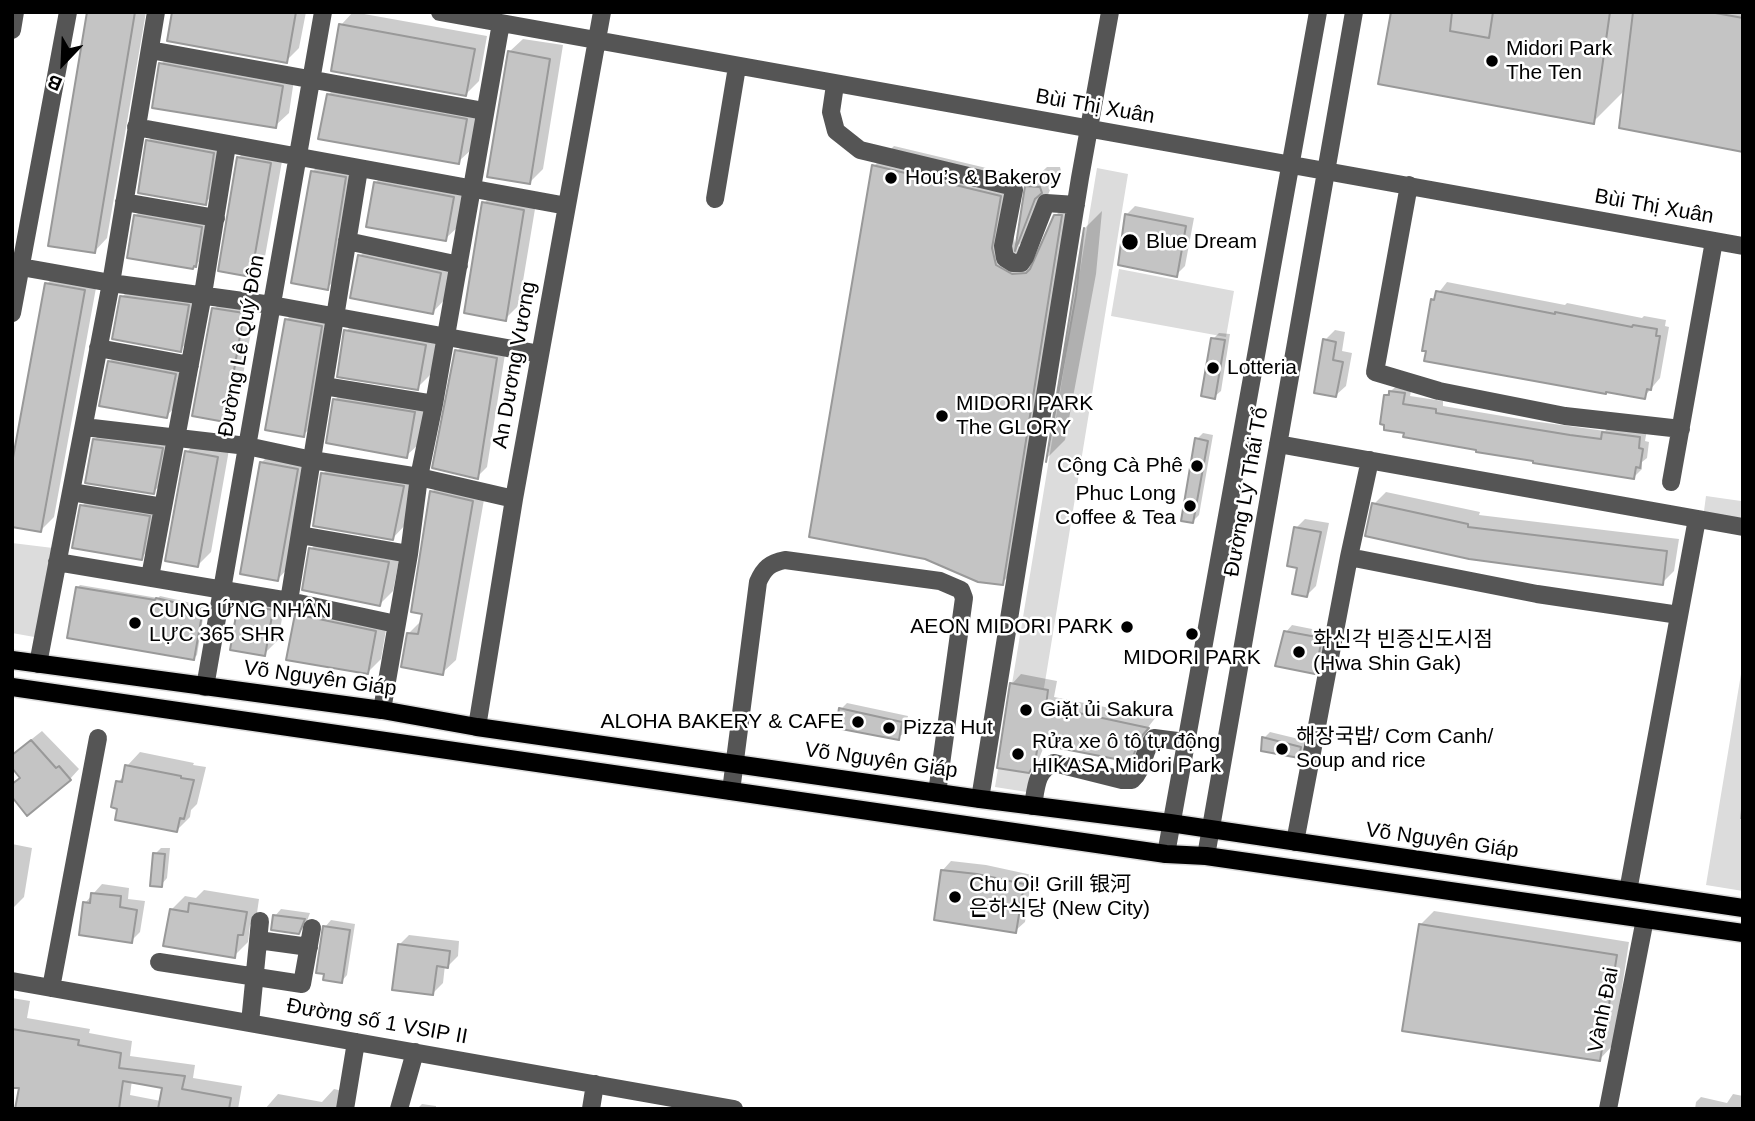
<!DOCTYPE html>
<meta charset="utf-8">
<style>
body{margin:0}
#map{position:relative;width:1755px;height:1121px;overflow:hidden;background:#fff;font-family:Helvetica,sans-serif}
canvas{display:block}
.frame{position:absolute;inset:0;border:14px solid #000;pointer-events:none}
.north{position:absolute;left:28px;top:28px;width:70px;height:70px;-webkit-text-stroke:5px #fff;paint-order:stroke;rotate:203deg;font-size:19px;font-weight:700;line-height:28px;text-align:center;color:#000}
.north::after{content:'';display:block;margin:auto;width:24px;height:32px;background:#000;clip-path:polygon(50% 0,100% 100%,50% 72%,0 100%)}
</style>
<div id="map">
<canvas width="1755" height="1121"></canvas>
<div class="frame"></div>
<div class="north">B</div>
</div>
<script>
const ctx = document.querySelector('canvas').getContext('2d');
ctx.lineJoin = 'round';
function fillPath(path, color) { ctx.fillStyle = color; ctx.fill(path, 'evenodd'); }
function strokePath(path, color, width, dash) { ctx.strokeStyle = color; ctx.lineWidth = width; ctx.lineCap = dash ? 'butt' : 'round'; ctx.setLineDash(dash || []); ctx.stroke(path); }
function write(font, color, halo, rows, align = 'center') {
  ctx.font = font + ' Helvetica,"Noto Sans SC","Noto Sans KR",sans-serif'; ctx.lineWidth = 5; ctx.setLineDash([]); ctx.textBaseline = 'middle'; ctx.strokeStyle = halo; ctx.fillStyle = color; for (const [text, x, y, turn = 0] of rows) {
    ctx.save(); ctx.translate(x, y); ctx.rotate((+turn || 0) * Math.PI / 180); ctx.textAlign = isNaN(turn) ? turn : align; if (halo) ctx.strokeText(text, 0, 0); ctx.fillText(text, 0, 0); ctx.restore();
  }
}
const green = new Path2D(`
 M1097 168 1128 174 1027 792 995 787Z
 M1119 269 1234 291 1226 337 1111 316Z
 M1743 495V535L1702 526 1706 496 1741 501Z
 M12 543 53 548 40 638 12 633Z
 M1743 662V891L1706 885Z`);
const shadow = new Path2D(`
 M89 12H146L107 238 94 252Z
 M174 12H306L299 48 286 61Z
 M353 12 487 36 479 81 466 94 341 25Z
 M1393 12H1743V150L1626 89 1593 122Z
 M523 39 563 45 543 169 529 183 509 52Z
 M174 51 295 73 289 113 275 126 161 64Z
 M342 81 480 106 472 149 458 162 328 95Z
 M161 128 227 140 219 189 205 203 148 141Z
 M252 144 284 150 264 262 250 275 238 158Z
 M894 146 1020 176 1011 227 1017 251 1018 246 1033 255H1039L1055 216 1075 196 1022 563 1002 583 874 166Z
 M326 158 359 164 341 274 327 288 313 171Z
 M1047 167H1060L1061 171 1055 177 1035 228 1018 246 1026 187Z
 M389 170 466 184 459 226 445 239 375 183Z
 M498 189 537 197 519 305 505 319 484 203Z
 M149 203 215 214 209 251 193 268 135 216Z
 M1135 206 1194 218 1185 266 1176 275 1126 215Z
 M1102 211 1096 274 1065 440 1048 457 1085 228Z
 M373 242 453 260 446 298 433 312 360 256Z
 M60 270 98 277 54 517 41 530 47 284Z
 M1447 282 1565 305 1567 303 1642 318 1644 316 1666 320 1665 326 1669 327 1660 378 1644 397 1433 300Z
 M135 283 202 292 194 336 180 350 122 297Z
 M227 296 257 300 237 407 224 421 214 309Z
 M300 306 335 313 317 422 303 435 286 320Z
 M360 317 438 332 431 374 417 388 346 331Z
 M1335 330 1345 332 1342 351 1352 353 1346 386 1336 395 1325 340Z
 M1219 333 1230 334 1221 391 1214 397 1213 339Z
 M467 341 506 348 487 467 477 477 457 351Z
 M123 349 189 361 180 403 166 416 109 362Z
 M1399 384 1412 386 1410 396 1443 401V406L1532 421 1605 431 1611 425 1647 430 1645 441 1649 442 1647 458 1642 462V469L1634 477 1478 448 1406 431 1386 395Z
 M348 386 427 399 420 443 406 456 335 400Z
 M108 427 175 435 167 479 153 492 94 440Z
 M1203 433 1213 435 1199 515 1193 521 1197 439Z
 M200 438 230 444 211 552 198 565 187 452Z
 M275 449 311 456 291 565 278 579 262 462Z
 M336 460 416 473 406 524 393 538 323 474Z
 M445 479 486 488 456 660 442 673 409 633 423 619 432 492Z
 M95 492 162 503 154 545 141 558 82 506Z
 M1386 492 1480 512 1479 515 1679 539 1674 571 1662 583 1374 504Z
 M1305 519 1329 523 1316 586 1307 595 1299 567 1296 528Z
 M324 535 401 549 393 591 380 604 311 549Z
 M80 585 158 598 160 596 205 606 197 655 194 658 77 588Z
 M253 591 286 597 278 640 264 654 240 605Z
 M310 601 388 618 381 659 368 672 296 615Z
 M1292 625 1327 632 1321 666 1315 672 1286 632Z
 M1021 674 1057 681 1054 697 1156 717 1149 726 1140 750 1130 760 1045 744 1038 761 1028 771 1012 684Z
 M847 703 908 716 905 732 898 738 841 709Z
 M42 731 79 769 70 779 22 777 18 750Z
 M1270 732 1307 741 1305 750 1299 756 1264 738Z
 M140 752 194 763 193 765 206 767 197 804 191 810 190 817 177 830 118 782 125 775 127 766Z
 M1743 790V819H1740Z
 M12 844 32 848 24 897 14 907H12Z
 M161 848H170L167 878 161 885 155 854Z
 M951 861 986 865 1032 875 1025 922 1015 931 942 871Z
 M102 884 129 888 128 899 145 901 140 932 131 941 85 903Z
 M204 890 259 899 256 920 250 925 248 942 234 956 171 910 185 896 196 898Z
 M281 909 310 913 305 926 299 932 275 916Z
 M1434 911 1629 942 1613 1045 1600 1059 1420 925Z
 M331 920 355 924 347 975 341 982 326 973 325 927Z
 M409 935 459 941 458 956 448 966 445 965 443 983 433 993 399 945Z
 M12 998 30 1001 27 1018 90 1029 89 1033 132 1041 130 1056 195 1065 193 1078 242 1086 238 1109H17L23 1078 12 1076ZM132 1080 164 1086 161 1101 130 1095Z
 M334 1089 347 1092V1109H265L278 1094 322 1102Z
 M1733 1094 1743 1096 1742 1109H1695L1696 1102 1701 1097 1727 1103Z
 M422 1104 436 1106V1109H417Z`);
const building = new Path2D(`
 M87 12H135L95 253 48 246Z
 M172 12H296L287 63 167 41Z
 M1391 12H1452L1450 31 1489 38 1493 12H1610L1594 124 1378 84Z
 M1633 12H1710L1743 18V152L1619 128Z
 M339 24 475 49 466 96 331 71Z
 M508 51 550 59 530 184 487 177Z
 M159 63 283 86 276 128 152 108Z
 M327 94 467 119 459 164 318 139Z
 M146 140 214 153 206 205 138 193Z
 M237 157 271 163 251 277 218 271Z
 M872 165 1001 196 992 248 996 265 1012 274 1026 273 1030 269 1054 215H1062L1003 585 978 582 925 559 809 537Z
 M311 171 346 177 328 290 291 283Z
 M374 182 454 197 446 241 366 227Z
 M1025 186 1040 187 1042 193 1035 199 1015 251Z
 M482 202 524 210 506 321 464 313Z
 M1125 214 1186 226 1177 277 1118 265Z
 M134 215 202 227 196 267 194 266 193 269 127 258Z
 M1084 228 1076 295 1046 462Z
 M358 255 441 273 433 314 350 298Z
 M45 283 85 290 41 532 12 527V463Z
 M1436 291 1555 314V312L1632 327 1633 325 1657 329 1656 336H1660L1651 390 1647 389 1645 399 1606 392V394L1424 361 1426 351H1422L1431 299 1434 300Z
 M120 296 189 305 181 352 112 339Z
 M212 308 244 313 225 422 192 416Z
 M285 319 322 326 304 437 265 430Z
 M344 330 426 345 418 390 337 377Z
 M1211 338 1225 340 1215 399 1201 396Z
 M1323 339 1336 342 1333 360 1343 362 1336 397 1314 393Z
 M455 350 497 358 478 479 432 468Z
 M108 361 176 374 167 418 99 406Z
 M1389 391 1405 393 1403 404 1436 409V413L1570 435 1601 439 1602 432 1640 437 1639 448 1643 449 1640 468 1636 467 1634 479 1533 463V461L1476 452V450L1403 437 1404 433 1384 430V425L1380 424 1384 395H1389Z
 M333 399 415 412 407 458 326 443Z
 M1195 438 1208 441 1193 523 1181 521Z
 M93 439 163 448 154 494 85 483Z
 M185 451 218 457 198 567 165 561Z
 M260 462 298 469 278 581 240 574Z
 M321 473 404 486 393 540 313 526Z
 M430 491 473 501 443 675 401 667 407 633 418 634 422 614 411 612Z
 M1372 503 1468 524V527L1667 551 1663 585 1469 559 1365 536Z
 M80 505 150 516 142 560 72 548Z
 M1294 527 1321 532 1307 597 1292 594 1297 568 1287 566Z
 M309 548 389 562 380 606 302 590Z
 M76 587 155 600 156 598 203 609 194 660 67 638Z
 M238 604 273 610 265 656 230 650Z
 M295 614 376 631 368 674 286 660Z
 M1284 631 1322 638 1315 674 1275 666Z
 M1010 683 1048 690 1046 706 1149 728 1140 738 1131 762 1038 744 1035 763 1029 773 997 768Z
 M839 708 902 722 899 740 836 728Z
 M1262 737 1301 747 1299 758 1261 751Z
 M31 740 56 768 59 766 71 780 27 816 12 797V784L20 778 12 768V755Z
 M125 765 181 776V778L194 780 184 819 180 818 177 832 115 820 117 809 111 807 116 781 122 782Z
 M153 853 165 854 162 887 150 886Z
 M941 870 977 874 1024 884 1016 933 934 920Z
 M91 893 121 896 120 907 137 910 132 943 79 935 83 902 90 903Z
 M189 903 247 912 243 935H238L235 958 163 946 170 909 188 912Z
 M273 915 305 919 299 934 271 930Z
 M1419 924 1617 955 1600 1061 1402 1031Z
 M323 926 350 930 342 983 323 980 324 974 316 973Z
 M398 944 450 951 448 968 437 966 433 995 392 990Z
 M12 1029 79 1040 78 1045 121 1053 119 1068 185 1076 182 1089 231 1098 229 1109H158L162 1088 123 1081 119 1109H15L19 1088H12Z`);
const minor = new Path2D(`
 M440 12 1743 246
 M12 30 15 12
 M150 50 484 111
 M835 85 831 112 836 131 860 150 1010 186 1014 190 1003 246 1005 258 1013 263H1021L1025 257 1046 203 1076 205
 M136 127 567 206
 M1409 185 1375 372 1439 391 1565 416 1681 429
 M715 199 737 67
 M124 202 216 218
 M347 241 459 265
 M21 267 111 283 272 305 540 354
 M12 313 68 12
 M98 348 190 365
 M324 386 434 404
 M84 427 247 446 312 460 419 477 514 499
 M1278 444 1743 527
 M1671 482 1714 241
 M71 492 163 507
 M300 535 409 554
 M1349 557 1370 460
 M57 562 289 601 396 624
 M150 577 203 294 227 145
 M289 601 359 169
 M38 664 111 283 156 12
 M205 687 323 12
 M382 710 409 554 419 477 434 404 501 23
 M477 727 514 499 602 12
 M731 791 758 582C764 568 770 563 785 560L940 581 961 590 964 598 937 793
 M980 799 1080 178 1110 12
 M1033 806C1036 788 1036 770 1054 763L1122 780H1132C1145 768 1142 751 1154 738L1185 742
 M1295 842 1349 557 1537 594 1679 615
 M1166 854 1318 12
 M1206 856 1354 12
 M1628 891 1697 519
 M258 940 309 947
 M159 962 302 984 312 928
 M12 981 734 1109
 M51 988 98 738
 M250 1023 260 921
 M345 1109 356 1042
 M399 1109 415 1052
 M591 1109 595 1084
 M1608 1109 1645 919`);
const major = new Path2D(`
 M12 660 382 710 477 727 980 799 1170 823 1743 908
 M12 687 1166 854 1206 856 1743 933`);
const markers = [
 [1492,61,7,"#000"],
 [891,178,7,"#000"],
 [1130,242,9,"#000"],
 [1213,368,7,"#000"],
 [942,416,7,"#000"],
 [1197,466,7,"#000"],
 [1190,506,7,"#000"],
 [135,623,7,"#000"],
 [1127,627,7,"#000"],
 [1192,634,7,"#000"],
 [1299,652,7,"#000"],
 [1026,710,7,"#000"],
 [858,722,7,"#000"],
 [889,728,7,"#000"],
 [1282,749,7,"#000"],
 [1018,754,7,"#000"],
 [955,897,7,"#000"]
];
const poiNames = [
 ["Midori Park",1506,49],
 ["The Ten",1506,73],
 ["Hou’s & Bakeroy",905,178],
 ["Blue Dream",1146,242],
 ["Lotteria",1227,368],
 ["MIDORI PARK",956,404],
 ["The GLORY",956,428],
 ["Cộng Cà Phê",1183,466,"right"],
 ["Phuc Long",1176,494,"right"],
 ["Coffee & Tea",1176,518,"right"],
 ["CUNG ỨNG NHÂN",149,611],
 ["LỰC 365 SHR",149,635],
 ["AEON MIDORI PARK",1113,627,"right"],
 ["화신각 빈증신도시점",1313,640],
 ["(Hwa Shin Gak)",1313,664],
 ["MIDORI PARK",1192,658,"center"],
 ["Giặt ủi Sakura",1040,710],
 ["ALOHA BAKERY & CAFE",844,722,"right"],
 ["Pizza Hut",903,728],
 ["해장국밥/ Cơm Canh/",1296,737],
 ["Soup and rice",1296,761],
 ["Rửa xe ô tô tự động",1032,742],
 ["HIKASA Midori Park",1032,766],
 ["Chu Oi! Grill 银河",969,885],
 ["은하식당 (New City)",969,909]
];
const streetNames = [
 ["Bùi Thị Xuân",1095,107,10],
 ["Bùi Thị Xuân",1654,207,10],
 ["Đường Lê Quý Đôn",242,346,-80],
 ["An Dương Vương",515,365,-80],
 ["Đường Lý Thái Tổ",1247,492,-80],
 ["Võ Nguyên Giáp",320,679,8],
 ["Võ Nguyên Giáp",881,761,8],
 ["Võ Nguyên Giáp",1442,841,8],
 ["Vành Đai",1604,1010,-79],
 ["Đường số 1 VSIP II",377,1022,10]
];
fillPath(green, '#dcdcdc');
fillPath(shadow, '#0003');
fillPath(building, '#c4c4c4');
strokePath(building, '#999', 2);
strokePath(major, '#dbdbdb', 21);
strokePath(minor, '#555', 18);
strokePath(major, '#000', 18);
for (const [x, y, r, color] of markers) { const dot = new Path2D(); dot.arc(x, y, r, 0, 2 * Math.PI); ctx.fillStyle = color; ctx.fill(dot); strokePath(dot, '#fff', 2.5); }
write('21px', '#000', '#fff', poiNames, 'left');
write('21px', '#000', '#fff', streetNames);
</script>
